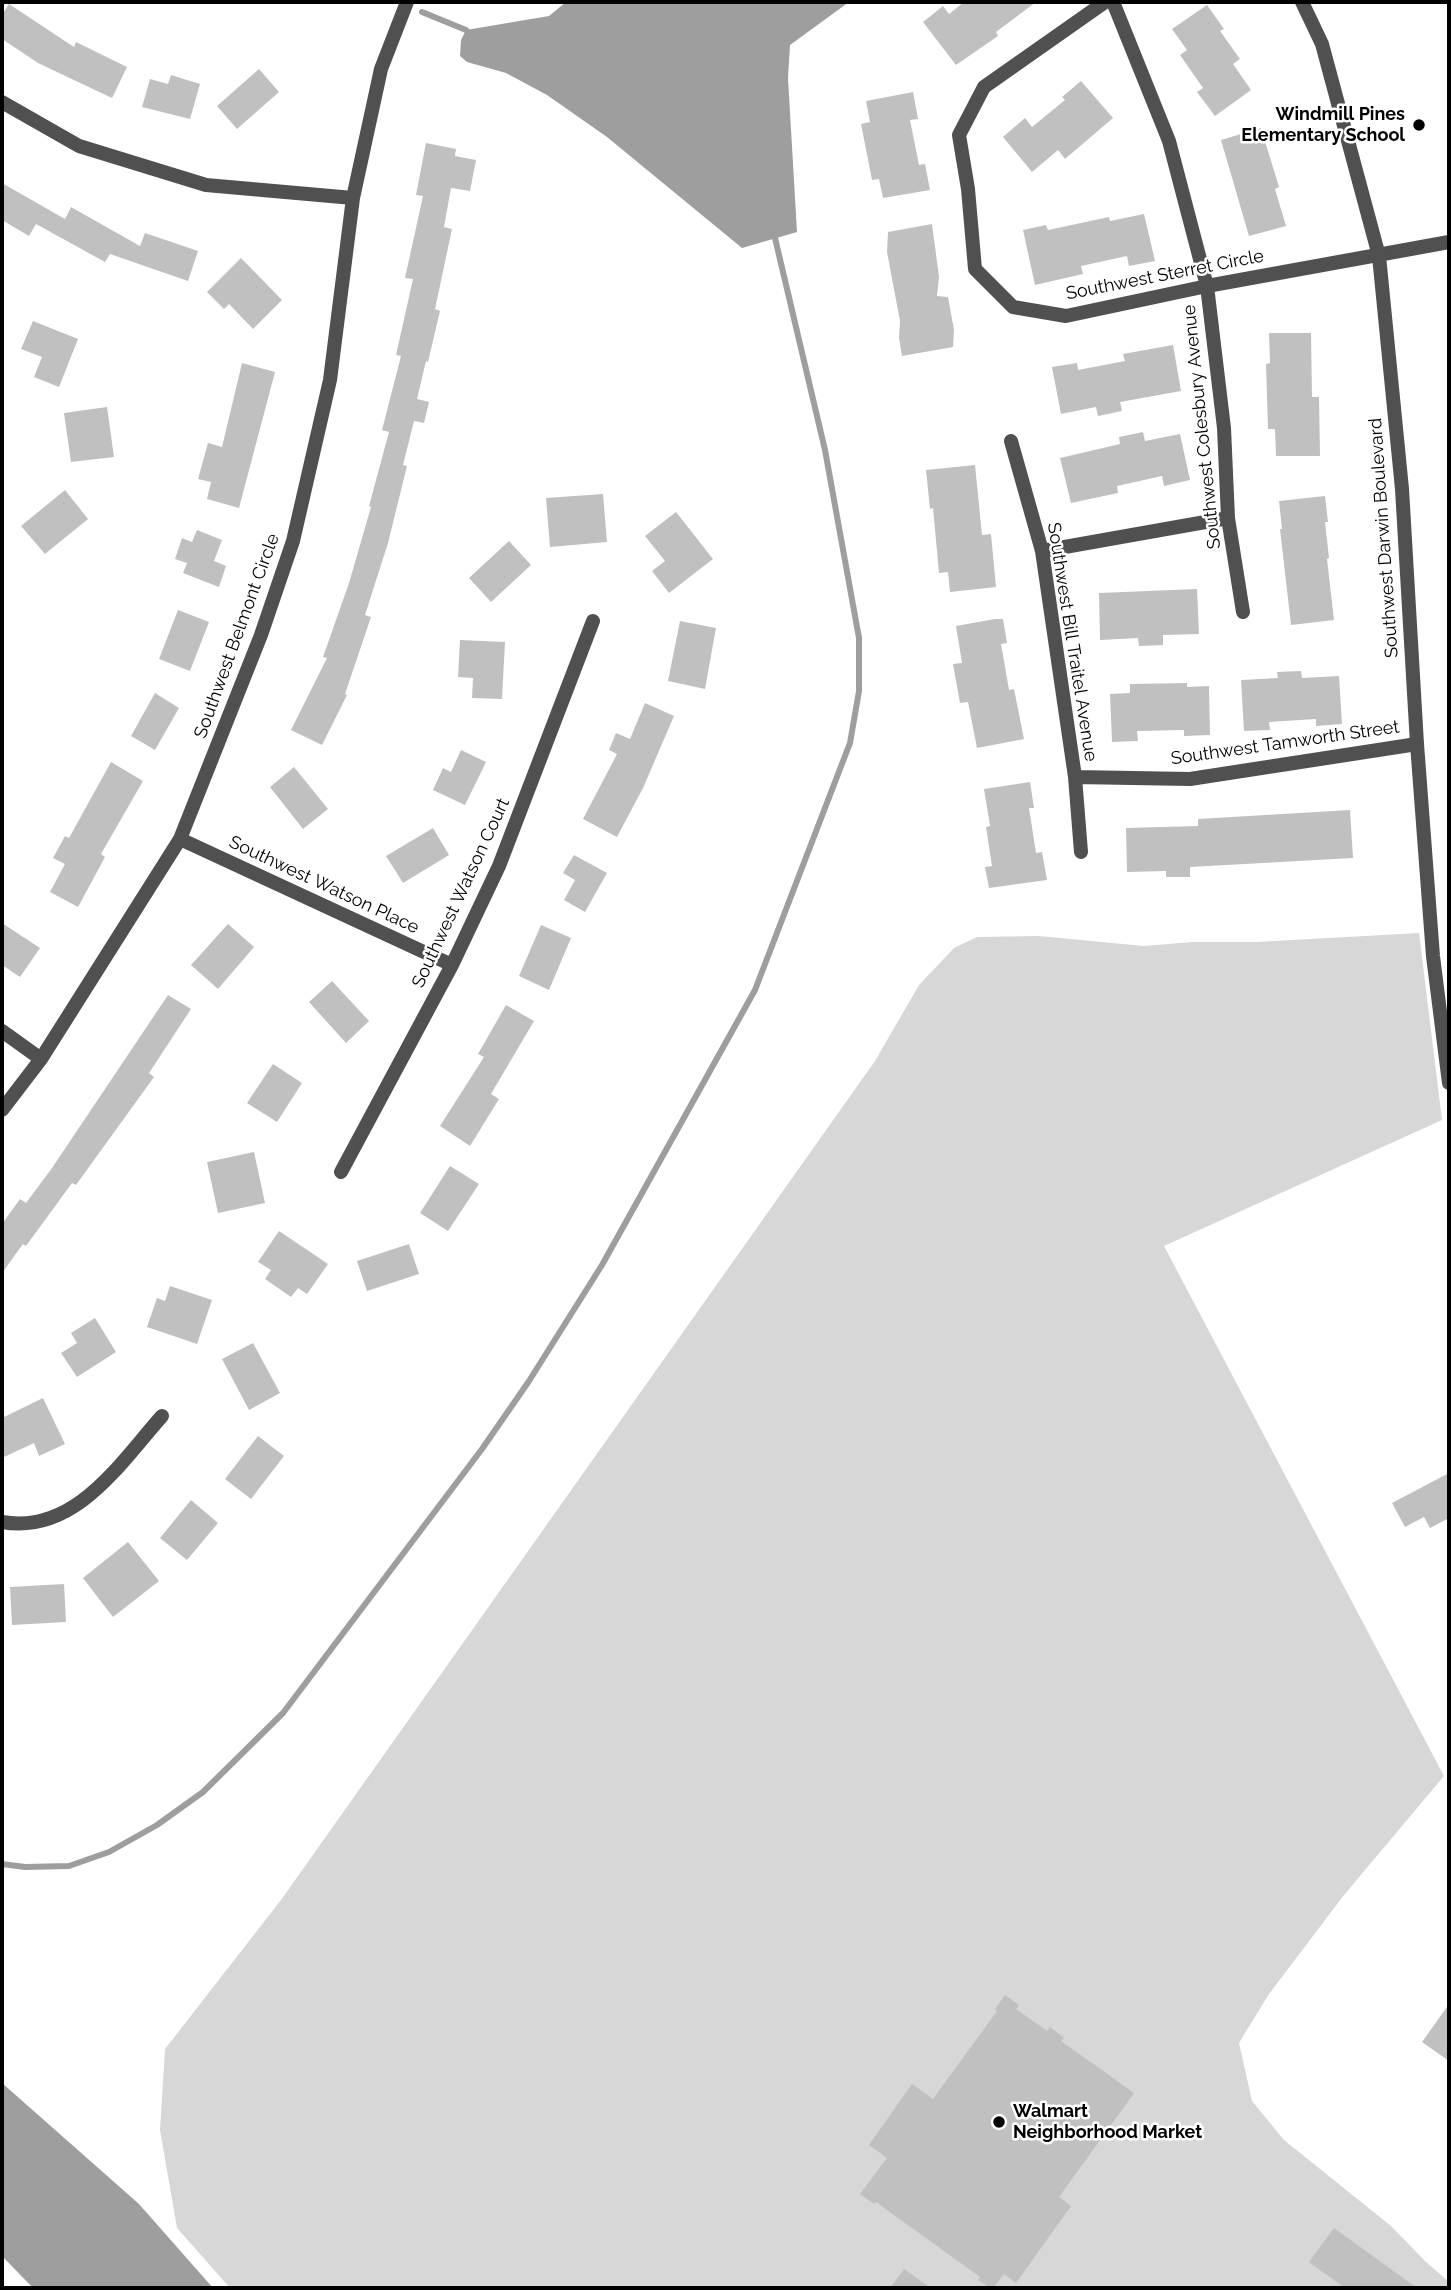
<!DOCTYPE html>
<style>
body{margin:0}
#map{position:relative;width:1451px;height:2290px;overflow:hidden;background:#fff;font-family:Raleway,sans-serif}
canvas{display:block}
.frame{position:absolute;inset:0;border:4px solid #000;pointer-events:none}
</style>
<div id="map">
<canvas width="1451" height="2290"></canvas>
<div class="frame"></div>
</div>
<script>
const ctx = document.querySelector('canvas').getContext('2d');
ctx.lineJoin = 'round';
function fillPath(path, color) { ctx.fillStyle = color; ctx.fill(path, 'evenodd'); }
function strokePath(path, color, width, dash) { ctx.strokeStyle = color; ctx.lineWidth = width; ctx.lineCap = dash ? 'butt' : 'round'; ctx.setLineDash(dash || []); ctx.stroke(path); }
function write(font, color, halo, rows, align = 'center') {
  ctx.font = font + ' Raleway,sans-serif'; ctx.lineWidth = 5; ctx.setLineDash([]); ctx.textBaseline = 'middle'; ctx.strokeStyle = halo; ctx.fillStyle = color; for (const [text, x, y, turn = 0] of rows) {
    ctx.save(); ctx.translate(x, y); ctx.rotate((+turn || 0) * Math.PI / 180); ctx.textAlign = isNaN(turn) ? turn : align; if (halo) ctx.strokeText(text, 0, 0); ctx.fillText(text, 0, 0); ctx.restore();
  }
}
const green = new Path2D(`
 M1419 933 1442 1120 1164 1246 1444 1776 1344 1895 1269 1994 1239 2043 1252 2101 1284 2140 1391 2226 1425 2261 1449 2282V2288H230L177 2228 160 2130 165 2049 281 1900 875 1061 919 985 954 948 977 937 1039 936 1144 946 1192 942H1256Z`);
const water = new Path2D(`
 M566 2H849L790 45 788 78 797 232 742 248 607 137 547 95 506 73 467 62 460 56 461 40 466 30 549 16Z
 M2 2083 139 2204 213 2288H33L2 2256Z`);
const stream = new Path2D(`
 M422 12 466 30
 M2 1864 25 1867 69 1866 109 1852 157 1825 203 1792 283 1713 482 1449 529 1381 602 1265 755 990 850 743 859 691V638L825 450 775 238`);
const building = new Path2D(`
 M964 2H1036L996 32 998 36 956 65 923 22 943 6 949 14Z
 M9 4 74 47 76 42 127 67 112 98 38 63 2 39V15Z
 M1207 5 1224 29 1220 31 1240 59 1233 64 1251 90 1215 116 1197 92 1203 88 1180 55 1187 50 1172 29Z
 M259 69 279 92 237 129 217 106Z
 M171 75 200 84 190 119 142 107 150 79 168 84Z
 M1081 81 1113 118 1065 159 1058 150 1032 172 1003 137 1025 118 1032 127 1065 100 1062 97Z
 M913 92 918 119 910 120 919 165 925 164 930 190 883 198 879 179 872 180 861 124 870 122 866 101Z
 M1261 128 1279 187 1275 189 1286 226 1249 236 1221 140Z
 M426 143 456 149 455 156 476 160 470 191 451 188 444 227 452 229 435 309 440 311 428 362 426 361 417 399 429 402 424 423 414 421 403 465 407 466 388 543 365 615 371 617 345 694 347 695 322 745 291 730 327 658 323 657 349 583 371 507 369 506 389 432 382 430 401 356 396 355 413 279 405 278 423 196 416 195Z
 M2 183 65 219 71 207 140 246 145 233 198 251 188 281 110 254 105 262 36 224 29 236 2 220Z
 M1144 214 1155 261 1129 266 1127 256 1081 266 1083 274 1035 285 1023 230 1046 225 1048 230 1109 217 1110 221Z
 M932 224 939 277 937 296 948 297 954 330 953 347 902 356 899 338 900 321 887 252 888 232Z
 M241 258 282 300 253 329 229 304 224 309 207 292Z
 M33 321 78 339 59 387 34 377 42 357 21 349Z
 M1269 333H1311L1312 397H1319L1320 456H1276L1275 429H1268L1266 364 1270 363Z
 M1173 345 1181 391 1120 402 1122 411 1098 416 1096 407 1061 414 1052 367 1077 363 1078 370 1125 361 1123 354Z
 M242 363 275 372 239 508 207 499 211 482 198 479 208 443 222 447Z
 M107 407 114 457 71 462 64 413Z
 M1143 432 1145 441 1180 434 1190 480 1164 486 1162 476 1117 486 1118 493 1071 503 1060 458 1120 444 1119 437Z
 M975 465 982 535 991 534 996 587 950 592 948 572 939 573 933 508 930 509 926 470Z
 M65 490 88 519 45 554 21 526Z
 M603 494 607 542 550 547 546 498Z
 M1325 496 1328 522H1325L1329 558 1327 559 1334 620 1291 625 1280 529H1282L1279 501Z
 M676 512 713 559 669 593 652 571 665 561 645 536Z
 M197 530 222 540 214 561 226 566 219 587 183 573 187 563 175 559 182 538 192 542Z
 M509 541 531 565 491 602 469 578Z
 M1197 589 1199 634 1163 635V645L1139 646 1138 638 1100 640 1099 593Z
 M178 610 209 622 190 671 159 659Z
 M995 619H1003L1007 643 1001 644 1009 690 1014 689 1024 739 977 748 968 702 960 703 953 664 962 663 956 626Z
 M680 621 716 628 705 689 668 681Z
 M460 640 505 642 502 699 472 698 473 678 458 677Z
 M1301 671 1302 678 1339 676 1342 724 1316 726V719L1269 722 1270 730 1244 731 1241 680 1278 678 1277 672Z
 M1187 683V687L1209 686 1210 735 1184 736V730L1137 731 1138 741 1112 742 1110 694 1130 693V684Z
 M155 693 179 708 155 750 131 736Z
 M645 703 674 716 643 788 617 837 583 819 617 754 609 750 616 733 630 739Z
 M461 750 486 762 465 805 433 790 443 768 451 772Z
 M111 762 143 781 101 854 105 857 78 907 50 892 65 864 53 858 65 836 69 838Z
 M294 767 328 809 303 829 270 787Z
 M1030 782 1034 808H1029L1036 853 1042 852 1047 880 989 888 985 867 992 866 986 827 990 826 984 789Z
 M1350 810 1353 858 1190 867V877H1166V871L1127 872 1126 828 1198 826V819Z
 M433 828 449 855 403 883 386 856Z
 M574 855 607 873 585 912 564 900 575 880 563 873Z
 M2 923 40 948 20 977 2 965Z
 M228 924 254 947 218 989 191 965Z
 M541 925 571 938 549 990 519 976Z
 M332 981 369 1021 346 1043 309 1002Z
 M168 995 191 1009 149 1073 154 1077 76 1185 72 1183 26 1246 23 1244 2 1273V1224L20 1199 26 1203 52 1168Z
 M506 1005 534 1021 491 1094 499 1099 470 1146 440 1126 484 1057 478 1054Z
 M273 1064 302 1083 277 1122 247 1103Z
 M254 1152 265 1203 218 1213 207 1162Z
 M450 1166 479 1184 448 1231 420 1213Z
 M279 1231 328 1264 307 1294 298 1288 291 1297 265 1279 271 1270 258 1262Z
 M409 1244 419 1274 367 1291 357 1261Z
 M170 1286 212 1300 197 1344 147 1327 157 1298 165 1301Z
 M95 1318 116 1352 77 1377 61 1353 77 1343 71 1333Z
 M253 1343 280 1393 249 1410 222 1359Z
 M43 1398 65 1444 39 1456 34 1443 2 1458V1418Z
 M258 1436 284 1456 251 1499 225 1479Z
 M1449 1473V1518L1430 1528 1424 1517 1405 1527 1392 1503Z
 M191 1500 218 1523 187 1560 160 1538Z
 M128 1542 159 1581 113 1617 83 1578Z
 M64 1584 66 1622 12 1625 10 1587Z
 M1005 1995 1019 2005 1016 2009 1047 2031 1050 2027 1064 2038 1061 2041 1134 2093 1059 2197 1071 2206 1016 2283 1004 2274 993 2288H990L978 2280 980 2277 876 2202 874 2204 860 2194 887 2158 869 2145 912 2084 933 2099 997 2011 995 2009Z
 M1449 2004V2061L1422 2042Z
 M1334 2228 1417 2288H1345L1309 2262Z
 M904 2269 931 2288H890Z`);
const minor = new Path2D(`
 M1105 2 984 87 959 135 968 189 975 269 1013 307 1066 316 1207 286 1449 242
 M1113 2 1169 141 1207 286 1224 428 1228 518 1243 612
 M2 102 79 146 206 185 353 198
 M1011 441 1042 551 1075 777 1081 852
 M1042 551 1228 518
 M1075 777 1190 779 1417 744
 M180 839 452 965
 M2 1031 41 1059
 M2 1110 41 1059 180 839 261 635 293 541 330 380 353 198 381 69 407 2
 M341 1172 452 965 499 866 593 621
 M2 1522C75 1535 120 1463 162 1416`);
const tertiary = new Path2D(`
 M1302 2 1322 44 1379 256 1402 489 1417 744 1433 956 1449 1083`);
const markers = [
 [1419,125,7,"#000"],
 [999,2122,7,"#000"]
];
const poiNames = [
 ["Windmill Pines",1405,115],
 ["Elementary School",1405,136],
 ["Walmart",1013,2112,"left"],
 ["Neighborhood Market",1013,2133,"left"]
];
const streetNames = [
 ["Southwest Sterret Circle",1165,275,-11],
 ["Southwest Colesbury Avenue",1202,427,-96],
 ["Southwest Darwin Boulevard",1384,538,-94],
 ["Southwest Belmont Circle",237,636,-70],
 ["Southwest Bill Traitel Avenue",1072,642,81],
 ["Southwest Tamworth Street",1285,743,-8],
 ["Southwest Watson Place",324,885,25],
 ["Southwest Watson Court",461,893,-65]
];
fillPath(green, '#d7d7d7');
fillPath(water, '#9e9e9e');
strokePath(stream, '#9e9e9e', 6);
fillPath(building, '#c0c0c0');
strokePath(minor, '#505050', 14);
strokePath(tertiary, '#505050', 14);
for (const [x, y, r, color] of markers) { const dot = new Path2D(); dot.arc(x, y, r, 0, 2 * Math.PI); ctx.fillStyle = color; ctx.fill(dot); strokePath(dot, '#fff', 2.5); }
write('bold 18px', '#000', '#fff', poiNames, 'right');
write('18px', '#000', '#fff', streetNames);
</script>
